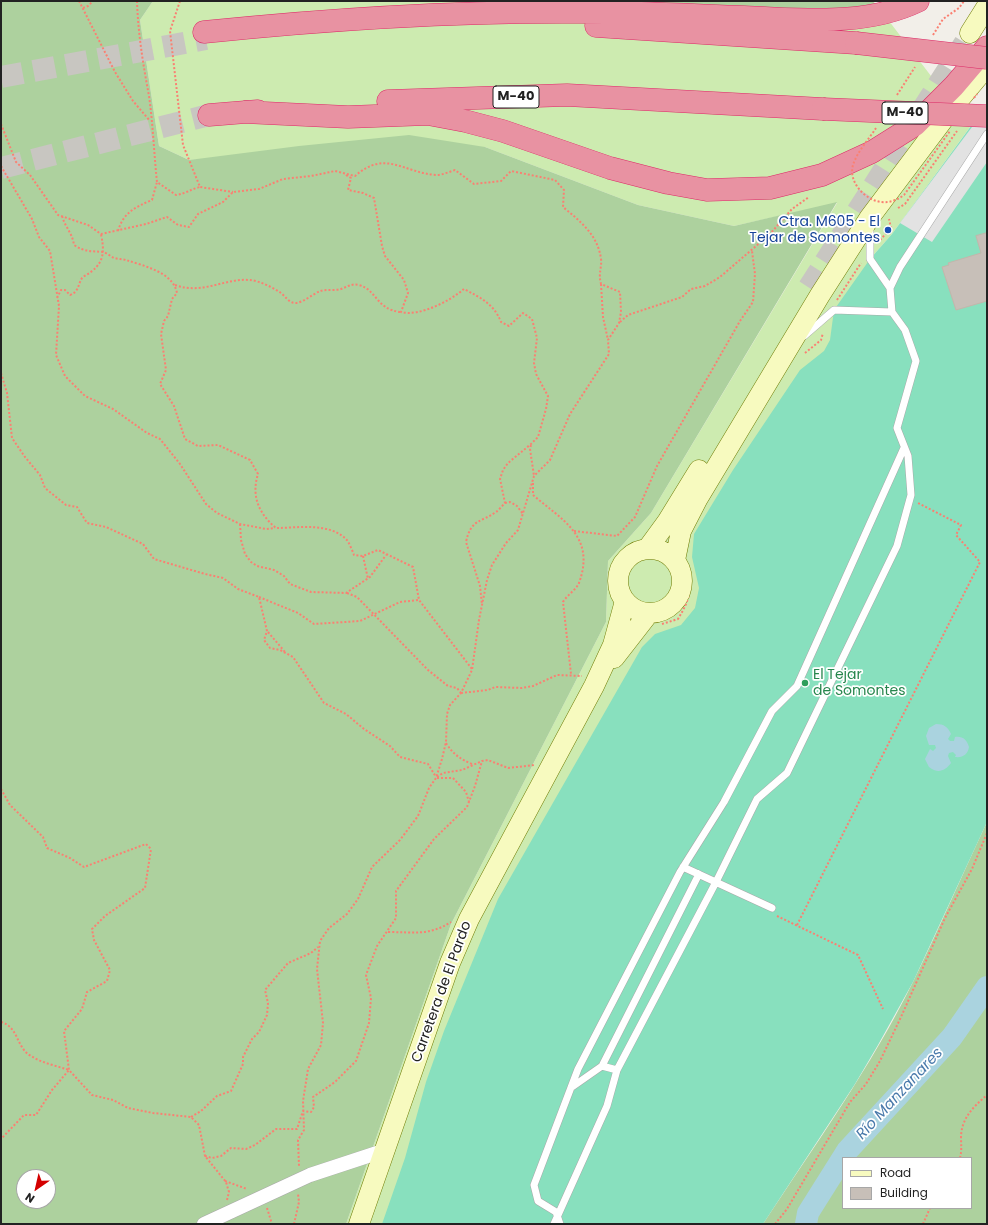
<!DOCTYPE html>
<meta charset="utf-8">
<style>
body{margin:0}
#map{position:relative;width:988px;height:1225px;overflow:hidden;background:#f2efe9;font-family:Poppins,sans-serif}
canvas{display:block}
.frame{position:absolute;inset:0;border:2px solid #222;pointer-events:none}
.legend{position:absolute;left:842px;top:1157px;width:130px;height:52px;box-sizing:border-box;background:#fff;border:1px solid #a7a7a7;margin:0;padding:5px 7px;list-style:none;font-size:12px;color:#222}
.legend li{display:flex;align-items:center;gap:8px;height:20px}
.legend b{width:20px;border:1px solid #a7a7a7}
.north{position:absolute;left:16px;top:1169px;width:40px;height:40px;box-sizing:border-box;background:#fff;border:1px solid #a7a7a7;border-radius:50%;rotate:214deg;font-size:11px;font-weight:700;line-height:16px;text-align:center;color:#222}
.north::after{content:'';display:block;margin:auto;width:14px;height:18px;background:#d40000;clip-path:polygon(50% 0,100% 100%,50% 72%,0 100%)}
</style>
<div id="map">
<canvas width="988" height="1225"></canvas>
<div class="frame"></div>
<ul class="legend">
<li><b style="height:5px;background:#f7fabf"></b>Road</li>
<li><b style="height:11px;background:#c7bfb8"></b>Building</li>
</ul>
<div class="north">N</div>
</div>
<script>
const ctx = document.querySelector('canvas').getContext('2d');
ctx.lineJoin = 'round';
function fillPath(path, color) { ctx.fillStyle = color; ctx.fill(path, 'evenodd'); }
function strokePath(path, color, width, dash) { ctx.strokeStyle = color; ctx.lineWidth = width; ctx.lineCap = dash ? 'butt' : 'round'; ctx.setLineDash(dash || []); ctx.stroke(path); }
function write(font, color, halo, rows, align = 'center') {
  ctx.font = font + ' Poppins,sans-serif'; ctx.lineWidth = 3.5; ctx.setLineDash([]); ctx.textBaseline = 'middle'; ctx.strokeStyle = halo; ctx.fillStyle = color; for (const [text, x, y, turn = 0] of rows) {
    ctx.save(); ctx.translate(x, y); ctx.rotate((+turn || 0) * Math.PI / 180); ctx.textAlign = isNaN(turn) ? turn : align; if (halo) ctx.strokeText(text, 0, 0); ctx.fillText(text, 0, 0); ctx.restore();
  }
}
const grass = new Path2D(`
 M153 1H595L596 5 876 4 970 127 892 234 870 259 887 326 459 1224H346L451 924 606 622 608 561 651 513 837 203 734 226 638 205 485 147 189 160 159 146 140 20Z`);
const forest = new Path2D(`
 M1 1H153L140 20 159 146 189 160 299 146 409 135 485 147 638 205 734 226 837 202 651 513 608 561 606 622 451 924 346 1224H1ZM24 1177H48V1201H24Z
 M595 1H872L876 4 858 9 829 10 596 5Z
 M987 822V1224H763C815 1145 871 1067 913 982 939 929 962 875 987 822ZM843 1158H971V1208H843Z`);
const pitch = new Path2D(`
 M987 104V822L913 982 878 1045 855 1084 763 1224H382L405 1158 426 1082 444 1031 498 899 642 647 655 634 681 625 695 608 699 588 692 557 694 534 733 470 800 370 824 351 830 340 834 310 870 259 892 234Z`);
const parking = new Path2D(`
 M987 107V162L932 242 900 223Z`);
const water = new Path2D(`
 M936 724C944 724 948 727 951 734L948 739 950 741H954L955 737C963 736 967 740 969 747 968 754 963 758 955 757L956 755 953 752 949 753 948 756 951 763C945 771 938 774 929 767L925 759 930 749 933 751 936 748 935 745H929L926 736 929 728Z`);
const river = new Path2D(`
 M806 1224 808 1213 847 1151 952 1037 987 987`);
const building = new Path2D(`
 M987 233V301L956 310 942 267 949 265 948 263 981 253 976 236Z`);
const secondaryTunnel = new Path2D(`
 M808 287 970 33`);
const highwayTunnel = new Path2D(`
 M1 77 206 39
 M1 168 209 115`);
const path = new Path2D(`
 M79 1 115 72 133 101 150 121
 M137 1C138 33 143 64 149 96 153 124 154 154 157 182L176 195C185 194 191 189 200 187
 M180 1 170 31 183 145 200 187 233 192
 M83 8 88 6 93 1
 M933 35 943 19 959 8 964 1
 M897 95 915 67
 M1 124 16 162 30 175 58 215 88 225 101 234 146 224 167 217 178 225 189 227 198 214 223 202 233 192 259 189 283 179 311 176 335 171 355 176C386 149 403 173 437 175 442 175 449 172 455 170L474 184 501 181 511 171 555 180 564 190 563 207C580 221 598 235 601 259 602 268 598 273 601 284L620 292 621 312 619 323 608 340 609 354 570 414 550 460 534 476 518 530 506 543 492 565 487 580 479 620 472 670 461 693 450 705 447 714 446 742 442 759 436 778 429 788 418 816 400 840 372 867 358 899 347 914 329 928 320 941 317 969 323 1023 321 1045 308 1069 303 1101 304 1130 298 1140 299 1166
 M1 166 32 219 39 237 50 251 59 306 56 355 65 376 85 396 113 409 147 433 160 439 180 464 206 504 217 513 240 524 266 529 275 528
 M346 175 351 178 348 190 363 193 374 198 382 246 385 256 404 280 408 293 401 312C419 317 450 301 464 289 481 298 494 304 501 322L509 326 523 313 532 319 537 338 534 363 536 374 548 396 546 409 538 437 531 444 508 463 503 470 500 479 505 503C502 506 499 510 496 512 480 523 471 519 466 542L480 586 482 605
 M898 208 905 204 957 131
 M62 216C66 229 72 232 74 245 84 252 92 251 103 252 107 253 110 256 114 258 118 259 122 259 126 260 144 266 173 272 177 293L172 299 168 316 164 321 161 334 166 370 160 384 174 406 185 439 198 446 218 445 250 460 258 474C251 496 259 514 276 528 298 528 328 522 346 539 349 542 352 550 354 555L363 556 378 550 413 567 419 600 472 669
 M118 231C123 213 135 207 152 200L157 182
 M880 240 891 228 889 219
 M601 284 603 317 608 340
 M175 285C203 295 224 278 250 280 260 281 272 287 281 293 286 297 289 303 296 303 304 302 313 294 320 291 327 289 335 291 341 289 347 287 352 283 359 285 377 290 376 309 400 312
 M57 298 61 290H65L70 295C79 292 78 284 82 278 85 275 89 274 92 271 105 261 104 249 101 234
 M837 300 861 263
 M620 322 628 315 682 297 691 289 705 286 720 277 770 234 792 209 809 197
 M805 353 821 340 823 333
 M1 373 7 393 12 438 25 457 40 475 45 488 66 505 77 507 87 523 106 527 143 544 154 559 205 574 223 578 238 589 259 597 267 631 264 640 270 648 280 650 293 657 324 703 346 714 364 729 390 746 400 757 428 764 436 777
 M531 445 530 449 534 476
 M533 483V495C562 520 596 536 579 583 576 590 567 595 563 602L571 674
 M505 503 510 502 517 506 523 514
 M240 524 241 540 245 554 251 562 257 566 274 570 284 576 290 584 311 592 346 593 370 577 386 555
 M574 531 617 536 635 517 657 466 740 321 753 302 755 274 752 251
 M363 556 368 579
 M347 593 357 597 428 670 448 686 457 688 461 693
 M259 597 298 613 314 624 360 621 400 602 419 600
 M662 624 678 619C690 599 691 593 687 570
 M268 632 285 652
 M461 693 488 690 495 687 522 688 533 686 557 675 582 676
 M446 743C453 754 460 759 472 764
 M437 777 443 773 462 770 482 761 488 760 508 768 535 765
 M437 778H453L466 792 469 802
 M1 789 10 805 43 837 47 848 70 858 84 867 146 844 151 849 145 888 105 916 92 929 94 940 110 970 107 981 87 992 82 1009 64 1031 69 1070 92 1095 113 1100 128 1108 153 1113 191 1117 199 1125 205 1156
 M777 916 858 955 883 1009
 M797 925 980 562 956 535 961 525 918 503
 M388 932C413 932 429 936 451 922
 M1 1022C19 1027 16 1048 31 1056 42 1063 57 1066 69 1070L52 1090 36 1115H24L1 1139
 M191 1117 201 1111 217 1096 231 1091 243 1064V1057L252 1039 259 1032 267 1015 268 1003 265 990 288 963 311 953 318 947
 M960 1158C962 1150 961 1144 961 1136 962 1118 973 1107 987 1095
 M225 1181 247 1189
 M227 1200 229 1192 226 1182 205 1156 212 1158 221 1156 231 1148 246 1149 255 1145 276 1129H297L303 1111 311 1112 314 1107 313 1097 335 1082 356 1061 369 1023 371 998 366 975 377 946 396 918V891L434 839 467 807 475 786 482 761
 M267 1208 272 1224
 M294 1224 299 1202 298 1194
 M775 1224 787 1209 850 1102 866 1084 880 1061 901 1017 945 918 972 869 987 833
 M923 1224 930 1208`);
const lane = new Path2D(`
 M870 227V259L890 288
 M804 336 834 310 892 312
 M683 867 772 908
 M602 1066 617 1070
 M572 1087 602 1066 699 874
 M554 1224 607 1106 617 1070 716 882 757 799 787 773 897 546 911 495 908 456 897 428 916 361 905 330 892 312 890 288 900 267 987 134
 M560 1224 556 1212 538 1201 534 1185 578 1069 680 872 724 802 772 711 797 686 904 448`);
const street = new Path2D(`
 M204 1224 310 1175 386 1150`);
const secondary = new Path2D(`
 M970 33 987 6
 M648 548 667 522 699 470
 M618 581a32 32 0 1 1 64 0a32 32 0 1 1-64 0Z
 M675 560 681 531 698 498 820 295 870 217 952 108 987 66
 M614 658 649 613
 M359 1224 450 963 469 919 594 686 613 645 625 601`);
const highway = new Path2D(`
 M596 26 856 43
 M204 32C329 19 456 11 582 12 636 12 690 15 744 17 801 19 864 27 918 1
 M388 101 567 95 823 109
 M244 112 348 117 428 114 465 121 503 131 610 168 668 183 707 190 770 188 822 175 872 152 915 125 954 86 987 47
 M209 115 258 111`);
const pathBridge = new Path2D(`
 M974 98 977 94
 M876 128C869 139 857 152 853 165 848 182 865 200 881 202 890 203 897 200 904 195L950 131`);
const highwayBridge = new Path2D(`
 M856 43 987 58
 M823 109 987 116`);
const markers = [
 [888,230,4,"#1a4fb4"],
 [805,683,4,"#2e9e5b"]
];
const shields = [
 [516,97,46],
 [905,113,46]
];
const shieldNames = [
 ["M-40",516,97],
 ["M-40",905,113]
];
const transitNames = [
 ["Ctra. M605 - El",880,222],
 ["Tejar de Somontes",880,238]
];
const leisureNames = [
 ["El Tejar",813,675],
 ["de Somontes",813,691]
];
const streetNames = [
 ["Carretera de El Pardo",442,992,-70]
];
const waterNames = [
 ["Río Manzanares",900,1094,-47]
];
fillPath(grass, '#cdebb0');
fillPath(forest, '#add19e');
fillPath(pitch, '#88e0be');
fillPath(parking, '#e2e2e2');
fillPath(water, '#aad3df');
strokePath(river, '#aad3df', 22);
fillPath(building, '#c7bfb8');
strokePath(building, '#c4b6ab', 1);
strokePath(secondaryTunnel, '#c8c6c1', 20, [20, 10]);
strokePath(highwayTunnel, '#c8c6c1', 22, [22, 11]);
strokePath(lane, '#a9a9a9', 8);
strokePath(street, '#a9a9a9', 15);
strokePath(secondary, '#707d05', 21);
strokePath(highway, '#dc2a67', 23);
strokePath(path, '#fa8072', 2, [2, 2]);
strokePath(lane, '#fff', 7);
strokePath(street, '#fff', 14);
strokePath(secondary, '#f7fabf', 20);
strokePath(highway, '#e892a2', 22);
strokePath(highwayBridge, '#dc2a67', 23, []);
strokePath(pathBridge, '#fa8072', 2, [2, 2]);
strokePath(highwayBridge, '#e892a2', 22);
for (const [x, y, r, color] of markers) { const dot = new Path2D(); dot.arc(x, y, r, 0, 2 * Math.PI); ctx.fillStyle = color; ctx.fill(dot); strokePath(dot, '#fff', 1.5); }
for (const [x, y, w] of shields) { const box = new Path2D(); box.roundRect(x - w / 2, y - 11, w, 22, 3); ctx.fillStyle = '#fff'; ctx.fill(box); strokePath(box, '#222', 1); }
write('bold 13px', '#222', null, shieldNames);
write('14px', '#164399', '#fff', transitNames, 'right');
write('14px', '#27864d', '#fff', leisureNames, 'left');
write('14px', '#222', '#fff', streetNames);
write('italic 15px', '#4a7aab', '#fff', waterNames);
</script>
